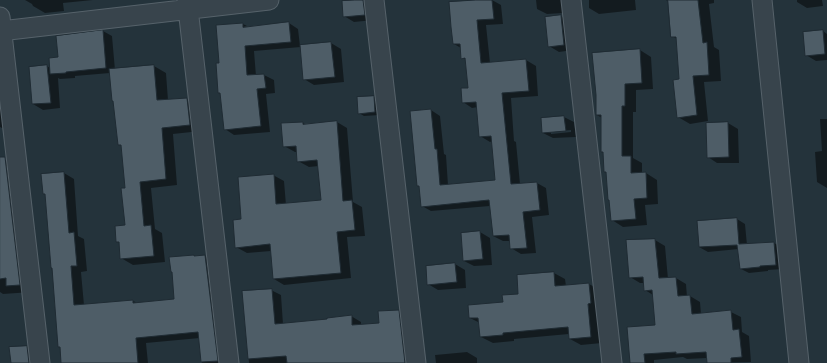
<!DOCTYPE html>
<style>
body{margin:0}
canvas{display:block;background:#24333b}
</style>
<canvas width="827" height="363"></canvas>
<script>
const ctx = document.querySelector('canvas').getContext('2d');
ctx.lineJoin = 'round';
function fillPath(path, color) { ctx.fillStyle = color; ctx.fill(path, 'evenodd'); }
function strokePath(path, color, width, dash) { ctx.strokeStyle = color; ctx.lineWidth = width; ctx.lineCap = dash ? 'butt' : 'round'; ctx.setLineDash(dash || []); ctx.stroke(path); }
const shadow = new Path2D(`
 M25 0H93L63 3 64 11 45 13 33 6 32 4Z
 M363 0 373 6 374 20 354 22 344 16 343 2Z
 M487 0H492L501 5 503 24 486 25 490 63 526 60 536 66 538 96 511 98 514 141 516 142 520 184 537 183 546 188 549 215 532 217 536 253 521 254 511 248 510 241H503L493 236 490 206 431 211 422 206 431 110 440 116 444 154 446 155 448 185 496 181 492 141 490 142 480 136 478 107 472 108 463 102 469 89 467 60 462 58 461 48 454 44Z
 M536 0H563L564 13 547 14 537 9Z
 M589 0H635L636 10 599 14 589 8Z
 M666 0H714V3L709 4 714 47 719 50 721 81 704 82 708 121 690 124 678 117 680 80 677 39 672 36 669 2Z
 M797 0H822L823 6 807 8 797 2Z
 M561 16 570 22 573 50 559 52 549 46Z
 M289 23 298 29 300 46 331 43 341 49 344 82 314 85 304 79 301 47 254 51 256 76 264 75 274 80 275 93 266 94 270 132 234 135 225 129 220 64 243 24 249 27Z
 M103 31 112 36 115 70 154 66 166 73 168 100 187 99 198 105 201 131 173 134 177 185 151 188 155 229 162 233 165 262 133 265 121 258 120 243 117 241 126 226V189L123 146 119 144 115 102 113 101 110 73 75 76V78L60 79 58 78 60 108 43 110 33 104 47 66 50 68 59 58 57 36Z
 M823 31 827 34V60L816 61 806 55Z
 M640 50 651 57 653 89 636 90V112H633V158L642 163V174L646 173 657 180 658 204 645 205 647 225 623 227 612 220 610 201 609 200 607 173 605 172 604 153 602 152V118L597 115Z
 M0 95 11 127 2 128 0 127Z
 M374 97 379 99 380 115 364 116 359 113Z
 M564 117 574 122 576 137 553 138 543 133 542 119ZM571 130V132L551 134V132Z
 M820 119H827V188L817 182 815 152 822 151Z
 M337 122 347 128 353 202 362 207 365 236 347 237 351 278 284 285 274 279 271 251 247 253 236 247 242 220 273 175 284 181 286 205 322 201 319 166 309 167 298 161 297 152H295L284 146 303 123 307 125Z
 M728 123 738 129 739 163H717L708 157 707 124Z
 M0 160H5L17 167 32 292 3 294 0 292Z
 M64 173 74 179 78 236 84 239 87 271 81 272 84 305 133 301 138 303 175 300 173 273 172 272 195 257 205 256 216 262 227 363H202L200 338 146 343 148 363H62L48 235Z
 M737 219 745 224 747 245 774 243 782 247 784 269 768 270V271L749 273 741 269 739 249 708 252 699 247Z
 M480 232 490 238 492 265 474 266 464 261 462 234Z
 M655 240 665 246 668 279 676 278 686 284 687 297 690 296 700 302 701 314 731 312 741 317 742 332 749 336 751 362 708 363 707 358 687 359 683 357 654 360V363H631L656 326 653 295 645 290V283H640L630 277Z
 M455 264 465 270 466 288 438 290 428 284Z
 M554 273 565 279 566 286 589 284 600 290 602 343 581 345 570 339 569 334 514 339V341L493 343 481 337 480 323 470 318 504 303 520 295Z
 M271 290 281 295 283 324 351 316 361 322V325L380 324 399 311 408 316 413 363H249L243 292Z
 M27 347 37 352 38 363H12Z
 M467 352 477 358V363H436L435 355Z`);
const building = new Path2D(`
 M355 0H363L365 15 343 17 342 1Z
 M476 0H492L494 19 477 20 481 63 526 59 529 91 502 93 511 184 537 182 540 210 523 212 527 248 510 249 509 235 493 236 489 200 421 207 419 186H417L410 111 431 109 435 149H437L440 185 495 180 491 136 479 137 476 102 462 103 461 88H468L465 58 461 59 460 44H453L451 27 449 2Z
 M668 0H698L703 43 707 42 709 75 693 76 697 115 677 118 673 80 679 79 676 37H671Z
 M561 15 564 45 548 47 545 17Z
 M289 22 291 42 245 46 247 75 264 74 266 88 257 89 261 126 224 130 220 93H218L216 63H219L216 25 243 23V27Z
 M103 30 106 68 66 72V73L50 74 49 58 58 57 56 36Z
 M823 30 825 54 805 56 803 32Z
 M331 42 335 77 303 80 300 45Z
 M640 49 642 83 625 84V106H622V156H631V173L646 172 647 198 634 199 636 219 611 221 609 200H608L606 172H604L603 152H601V115H596V95L592 53Z
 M47 65 51 103 32 104 29 67Z
 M154 65 157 100 187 98 190 125 162 128 166 179 140 182 144 226 151 225 154 256 120 259 119 242H116L115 226 125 225 121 188H125L121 145H118L113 101H112L109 69Z
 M374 96 375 112 358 114 357 97Z
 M564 116 566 131 542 133 541 118Z
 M337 121 343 201 352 200 355 230 337 232 341 273 273 279 270 244 235 248 233 220 241 219 238 177 274 174 276 204 321 200 317 160 297 162 296 146 283 147 281 123 303 122V124Z
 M728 122 729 157 707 158 706 123Z
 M0 157H5L20 285 6 286V278L0 279Z
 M64 172 69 233 74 232 77 266H71L74 305 133 300V303L174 299 172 272H171L169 257 194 255V256L205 255 218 361 201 362 198 332 136 338 138 363H61L60 347H58L52 268H51L45 194H43L41 174Z
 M737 218 739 244 774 242 776 265 760 266V267L740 269 737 245 699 247 697 221Z
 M480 231 483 259 463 261 461 233Z
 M655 239 659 278 676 277 678 296 690 295 692 314 731 310 733 330 739 329 742 357 731 358V363H707L706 352 676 354V352L644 354 645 363H630L627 327 655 325 652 290 644 291 643 277 629 278 626 240Z
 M455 263 457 282 427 285 426 266Z
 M554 272 555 286 589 283 591 303 588 304 591 337 569 339 568 327 503 333V335L480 337 478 318H469L468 305 503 302 502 295 518 294 517 275Z
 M272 289 275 324 327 319V318L352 315V325L379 323 378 311 399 310 405 363H287L286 356 248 359 242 291Z
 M27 346 29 363H11L9 347Z`);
const street = new Path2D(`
 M187 0 229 363
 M374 0 416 363
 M571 0 612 363
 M762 0 799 363
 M0 17 40 363
 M0 31 269 0`);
fillPath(shadow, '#0007');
fillPath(building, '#4e5d67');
strokePath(building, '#1f2b33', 1);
strokePath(street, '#56626a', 21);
strokePath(street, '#38444c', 19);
</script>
